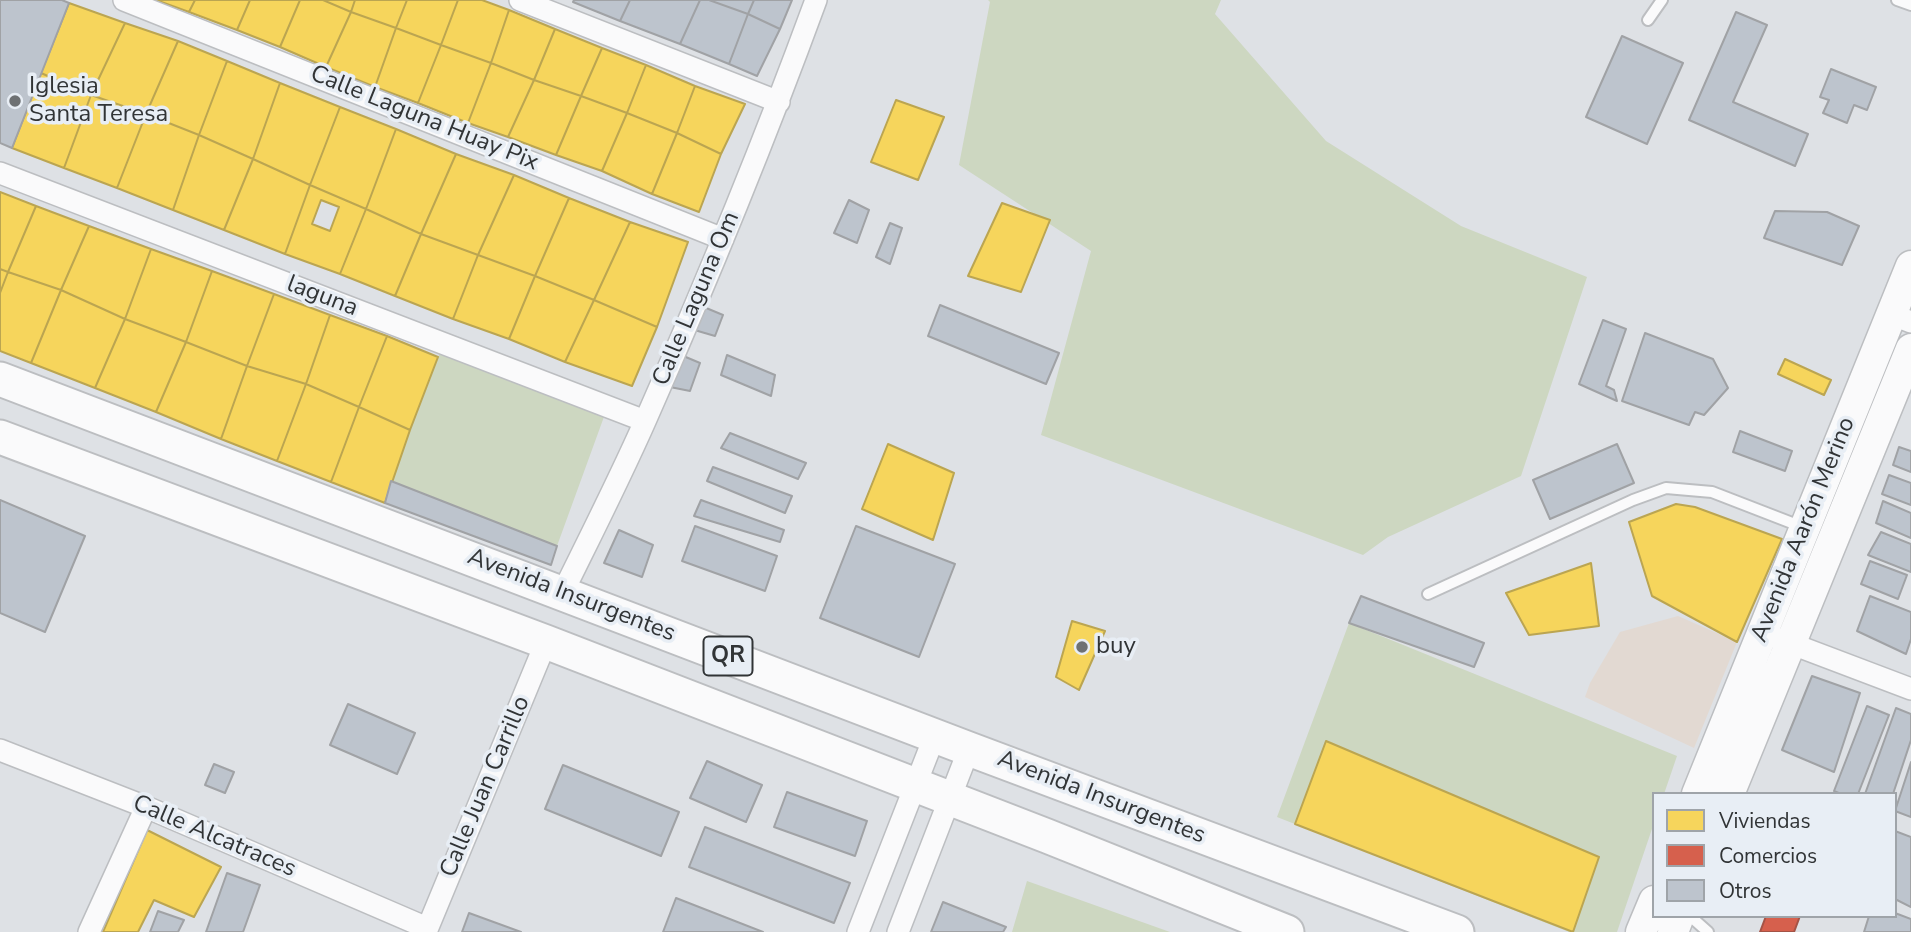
<!DOCTYPE html>
<meta charset="utf-8">
<style>
body{margin:0}
#map{position:relative;width:1911px;height:932px;overflow:hidden;background:#dee1e5;font-family:"Nunito Sans",sans-serif}
canvas{display:block}
.legend{position:absolute;left:1652px;top:792px;width:245px;height:126px;box-sizing:border-box;background:#e8eef5;border:2px solid #9fa4a9;margin:0;padding:9px 12px;list-style:none;font-size:21px;color:#313436}
.legend li{display:flex;align-items:center;gap:14px;height:35px}
.legend b{width:35px;border:2px solid #9fa4a9}
</style>
<div id="map">
<canvas width="1911" height="932"></canvas>
<ul class="legend">
<li><b style="height:19px;background:#f6d55c"></b>Viviendas</li>
<li><b style="height:19px;background:#d6604d"></b>Comercios</li>
<li><b style="height:19px;background:#bdc4cd"></b>Otros</li>
</ul>
</div>
<script>
const ctx = document.querySelector('canvas').getContext('2d');
ctx.lineJoin = 'round';
function fillPath(path, color) { ctx.fillStyle = color; ctx.fill(path, 'evenodd'); }
function strokePath(path, color, width, dash) { ctx.strokeStyle = color; ctx.lineWidth = width; ctx.lineCap = dash ? 'butt' : 'round'; ctx.setLineDash(dash || []); ctx.stroke(path); }
function write(font, color, halo, rows, align = 'center') {
  ctx.font = font + ' "Nunito Sans",sans-serif'; ctx.lineWidth = 7; ctx.setLineDash([]); ctx.textBaseline = 'middle'; ctx.strokeStyle = halo; ctx.fillStyle = color; for (const [text, x, y, turn = 0] of rows) {
    ctx.save(); ctx.translate(x, y); ctx.rotate((+turn || 0) * Math.PI / 180); ctx.textAlign = isNaN(turn) ? turn : align; if (halo) ctx.strokeText(text, 0, 0); ctx.fillText(text, 0, 0); ctx.restore();
  }
}
const commercial = new Path2D(`
 M1678 616 1737 642 1694 748 1585 697 1590 683 1620 632Z`);
const green = new Path2D(`
 M988 0H1221L1215 14 1326 141 1461 226 1587 277 1521 476 1388 537 1363 555 1041 435 1091 251 959 165 990 2Z
 M441 350 605 414 557 546 391 481Z
 M1349 623 1677 756 1664 794H1654V823L1617 932H1569L1277 817Z
 M1027 881 1170 932H1012Z`);
const homes = new Path2D(`
 M156 0H195L189 12Z
 M195 0H250L237 30 189 12Z
 M250 0H300L280 47 237 30Z
 M300 0H323L351 12 326 67 280 47Z
 M323 0H355L351 12Z
 M355 0H407L396 28 351 12Z
 M407 0H458L441 45 396 28Z
 M458 0H482L509 10 491 63 441 45Z
 M69 3 125 23 91 95 41 73Z
 M509 10 555 29 534 80 491 63Z
 M351 12 396 28 375 87 326 67Z
 M125 23 178 41 146 114 91 95Z
 M396 28 441 45 418 103 375 87Z
 M555 29 602 48 581 96 534 80Z
 M178 41 227 61 199 135 146 114Z
 M441 45 491 63 468 123 418 103Z
 M602 48 646 65 627 113 581 96Z
 M227 61 280 83 253 159 199 135Z
 M491 63 534 80 508 137 468 123Z
 M646 65 695 86 677 133 627 113Z
 M41 73 91 95 64 168 12 148Z
 M534 80 581 96 556 155 508 137Z
 M280 83 340 107 310 185 253 159Z
 M695 86 745 104 721 154 677 133Z
 M91 95 146 114 117 188 64 168Z
 M581 96 627 113 602 171 556 155Z
 M896 100 944 117 918 180 871 162Z
 M340 107 396 129 366 209 310 185Z
 M627 113 677 133 652 194 602 171Z
 M146 114 199 135 173 210 117 188Z
 M396 129 456 154 421 234 366 209Z
 M677 133 721 154 699 212 652 194Z
 M199 135 253 159 224 230 173 210Z
 M456 154 514 175 478 255 421 234Z
 M253 159 310 185 285 254 224 230Z
 M514 175 569 198 535 276 478 255Z
 M310 185 366 209 340 274 285 254Z
 M0 192 36 206 8 272 0 269Z
 M569 198 630 222 594 300 535 276Z
 M321 200 339 207 330 231 312 224Z
 M1002 203 1050 220 1021 292 968 276Z
 M36 206 89 226 61 290 8 272Z
 M366 209 421 234 395 296 340 274Z
 M630 222 688 242 657 327 594 300Z
 M89 226 151 249 125 319 61 290Z
 M421 234 478 255 453 319 395 296Z
 M151 249 212 271 186 342 125 319Z
 M478 255 535 276 509 339 453 319Z
 M0 269 8 272 0 293Z
 M212 271 274 294 247 366 186 342Z
 M8 272 61 290 31 363 0 351V293Z
 M535 276 594 300 565 362 509 339Z
 M61 290 125 319 95 388 31 363Z
 M274 294 330 315 306 384 247 366Z
 M594 300 657 327 632 386 565 362Z
 M330 315 387 336 359 407 306 384Z
 M125 319 186 342 156 412 95 388Z
 M387 336 438 357 410 430 359 407Z
 M186 342 247 366 221 439 156 412Z
 M1785 359 1831 380 1824 395 1778 374Z
 M247 366 306 384 277 461 221 439Z
 M306 384 359 407 331 482 277 461Z
 M359 407 410 430 385 503 331 482Z
 M888 444 954 473 933 540 862 509Z
 M1676 504 1695 507 1782 539 1737 642 1652 596 1629 522Z
 M1591 563 1599 626 1529 635 1506 593Z
 M1072 621 1105 631 1079 690 1056 677Z
 M1326 741 1599 857 1573 932 1295 824Z
 M147 830 221 867 194 917 154 900 138 932H103Z`);
const shops = new Path2D(`
 M1766 916H1800L1794 932H1760Z`);
const building = new Path2D(`
 M0 0H62L69 3 12 148 0 143Z
 M574 0H630L620 21 573 2Z
 M630 0H700L680 44 620 21Z
 M700 0H709L748 14 729 64 680 44Z
 M709 0H754L748 14Z
 M754 0H792L780 29 748 14Z
 M1736 12 1767 25 1733 102 1808 134 1795 166 1689 120Z
 M748 14 780 29 757 76 729 64Z
 M1622 36 1683 63 1647 144 1586 117Z
 M1831 69 1876 87 1867 110 1854 105 1847 123 1823 113 1829 100 1820 97Z
 M849 200 869 210 857 243 834 233Z
 M1775 211 1827 212 1859 226 1842 265 1764 238Z
 M890 223 902 228 890 264 876 257Z
 M699 305 723 315 715 336 691 329Z
 M940 305 1059 353 1046 384 928 336Z
 M1603 320 1626 329 1606 386 1614 390 1617 401 1579 384Z
 M1645 333 1713 359 1728 388 1704 415 1695 412 1689 425 1622 401Z
 M681 355 700 363 690 391 670 387Z
 M727 355 775 375 771 396 721 375Z
 M1740 431 1792 451 1785 471 1733 452Z
 M730 433 806 463 798 479 721 448Z
 M1617 444 1634 483 1550 519 1533 480Z
 M1899 447 1911 451V472L1893 465Z
 M713 467 792 496 785 513 707 481Z
 M1889 475 1911 483V505L1882 494Z
 M391 481 557 546 551 565 385 503Z
 M0 500 85 536 45 632 0 613Z
 M701 500 784 530 780 542 694 516Z
 M1883 501 1911 513V538L1876 523Z
 M695 526 777 556 765 591 682 561Z
 M856 526 955 564 919 657 820 618Z
 M619 530 653 545 642 577 604 563Z
 M1881 532 1911 544V572L1868 555Z
 M1870 561 1907 575 1898 599 1861 584Z
 M1361 596 1484 643 1474 667 1349 623Z
 M1870 596 1911 612V639L1906 654 1857 631Z
 M1812 676 1860 693 1834 772 1782 750Z
 M348 704 415 733 397 774 330 745Z
 M1867 706 1889 715 1858 794H1841L1834 791Z
 M1896 708 1911 714V740L1893 794H1865Z
 M707 761 762 785 746 822 690 798Z
 M1911 762V817L1895 811Z
 M214 764 234 772 225 793 205 785Z
 M563 765 679 812 661 856 545 809Z
 M787 792 867 821 855 856 774 827Z
 M705 827 850 883 834 923 689 867Z
 M1895 831 1911 837V907L1895 899Z
 M227 873 260 885 243 932H206Z
 M676 898 763 932H663Z
 M943 902 1006 927 1003 932H931Z
 M158 911 184 920 178 932H150Z
 M469 913 521 932H462Z
 M1895 913 1911 919V932H1864L1869 916H1895Z`);
const lane = new Path2D(`
 M1897 0 1911 5
 M1648 20 1662 0
 M1428 594 1633 500 1666 488 1712 492 1805 528
 M1690 916 1708 932`);
const street = new Path2D(`
 M124 0 723 239
 M520 0 779 102
 M0 173 645 421
 M1891 314 1911 322
 M563 592C591 535 620 478 646 419 707 281 764 142 816 0
 M1779 639 1911 689
 M0 750 146 807 427 928
 M89 932 146 807
 M426 932 546 642
 M858 932 935 735
 M898 932 969 749`);
const secondary = new Path2D(`
 M1697 794 1911 266
 M1729 794 1911 349
 M1641 932 1654 901
 M1673 932 1679 916`);
const primary = new Path2D(`
 M0 379 969 749 1457 932
 M0 437 546 642 1047 836 1287 932`);
const markers = [
 [15,101,7,"#6e7173"],
 [1082,647,7,"#6e7173"]
];
const shields = [
 [728,656,49]
];
const shieldNames = [
 ["QR",728,656]
];
const poiNames = [
 ["Iglesia",29,87],
 ["Santa Teresa",29,115],
 ["buy",1096,647]
];
const streetNames = [
 ["Calle Laguna Huay Pix",424,119,22],
 ["laguna",322,297,21],
 ["Calle Laguna Om",697,299,-67],
 ["Avenida Aarón Merino",1804,530,-68],
 ["Avenida Insurgentes",571,596,21],
 ["Calle Juan Carrillo",486,787,-67],
 ["Avenida Insurgentes",1101,798,21],
 ["Calle Alcatraces",214,837,23]
];
fillPath(commercial, '#e2d9d2');
fillPath(green, '#cdd7c1');
fillPath(homes, '#f6d55c');
strokePath(homes, '#bba551', 2);
fillPath(shops, '#d6604d');
strokePath(shops, '#a45346', 2);
fillPath(building, '#bdc4cd');
strokePath(building, '#a0a2a5', 2);
strokePath(lane, '#bcbec1', 14);
strokePath(street, '#bcbec1', 24);
strokePath(secondary, '#bcbec1', 33);
strokePath(primary, '#bcbec1', 37);
strokePath(lane, '#fafafb', 10);
strokePath(street, '#fafafb', 21);
strokePath(secondary, '#fafafb', 30);
strokePath(primary, '#fafafb', 33);
for (const [x, y, r, color] of markers) { const dot = new Path2D(); dot.arc(x, y, r, 0, 2 * Math.PI); ctx.fillStyle = color; ctx.fill(dot); strokePath(dot, '#e8eef5', 2.5); }
for (const [x, y, w] of shields) { const box = new Path2D(); box.roundRect(x - w / 2, y - 19.5, w, 39, 5); ctx.fillStyle = '#e8eef5'; ctx.fill(box); strokePath(box, '#313436', 2); }
write('bold 23px', '#313436', null, shieldNames);
write('24px', '#313436', '#e8eef5', poiNames, 'left');
write('24px', '#313436', '#e8eef5', streetNames);
</script>
